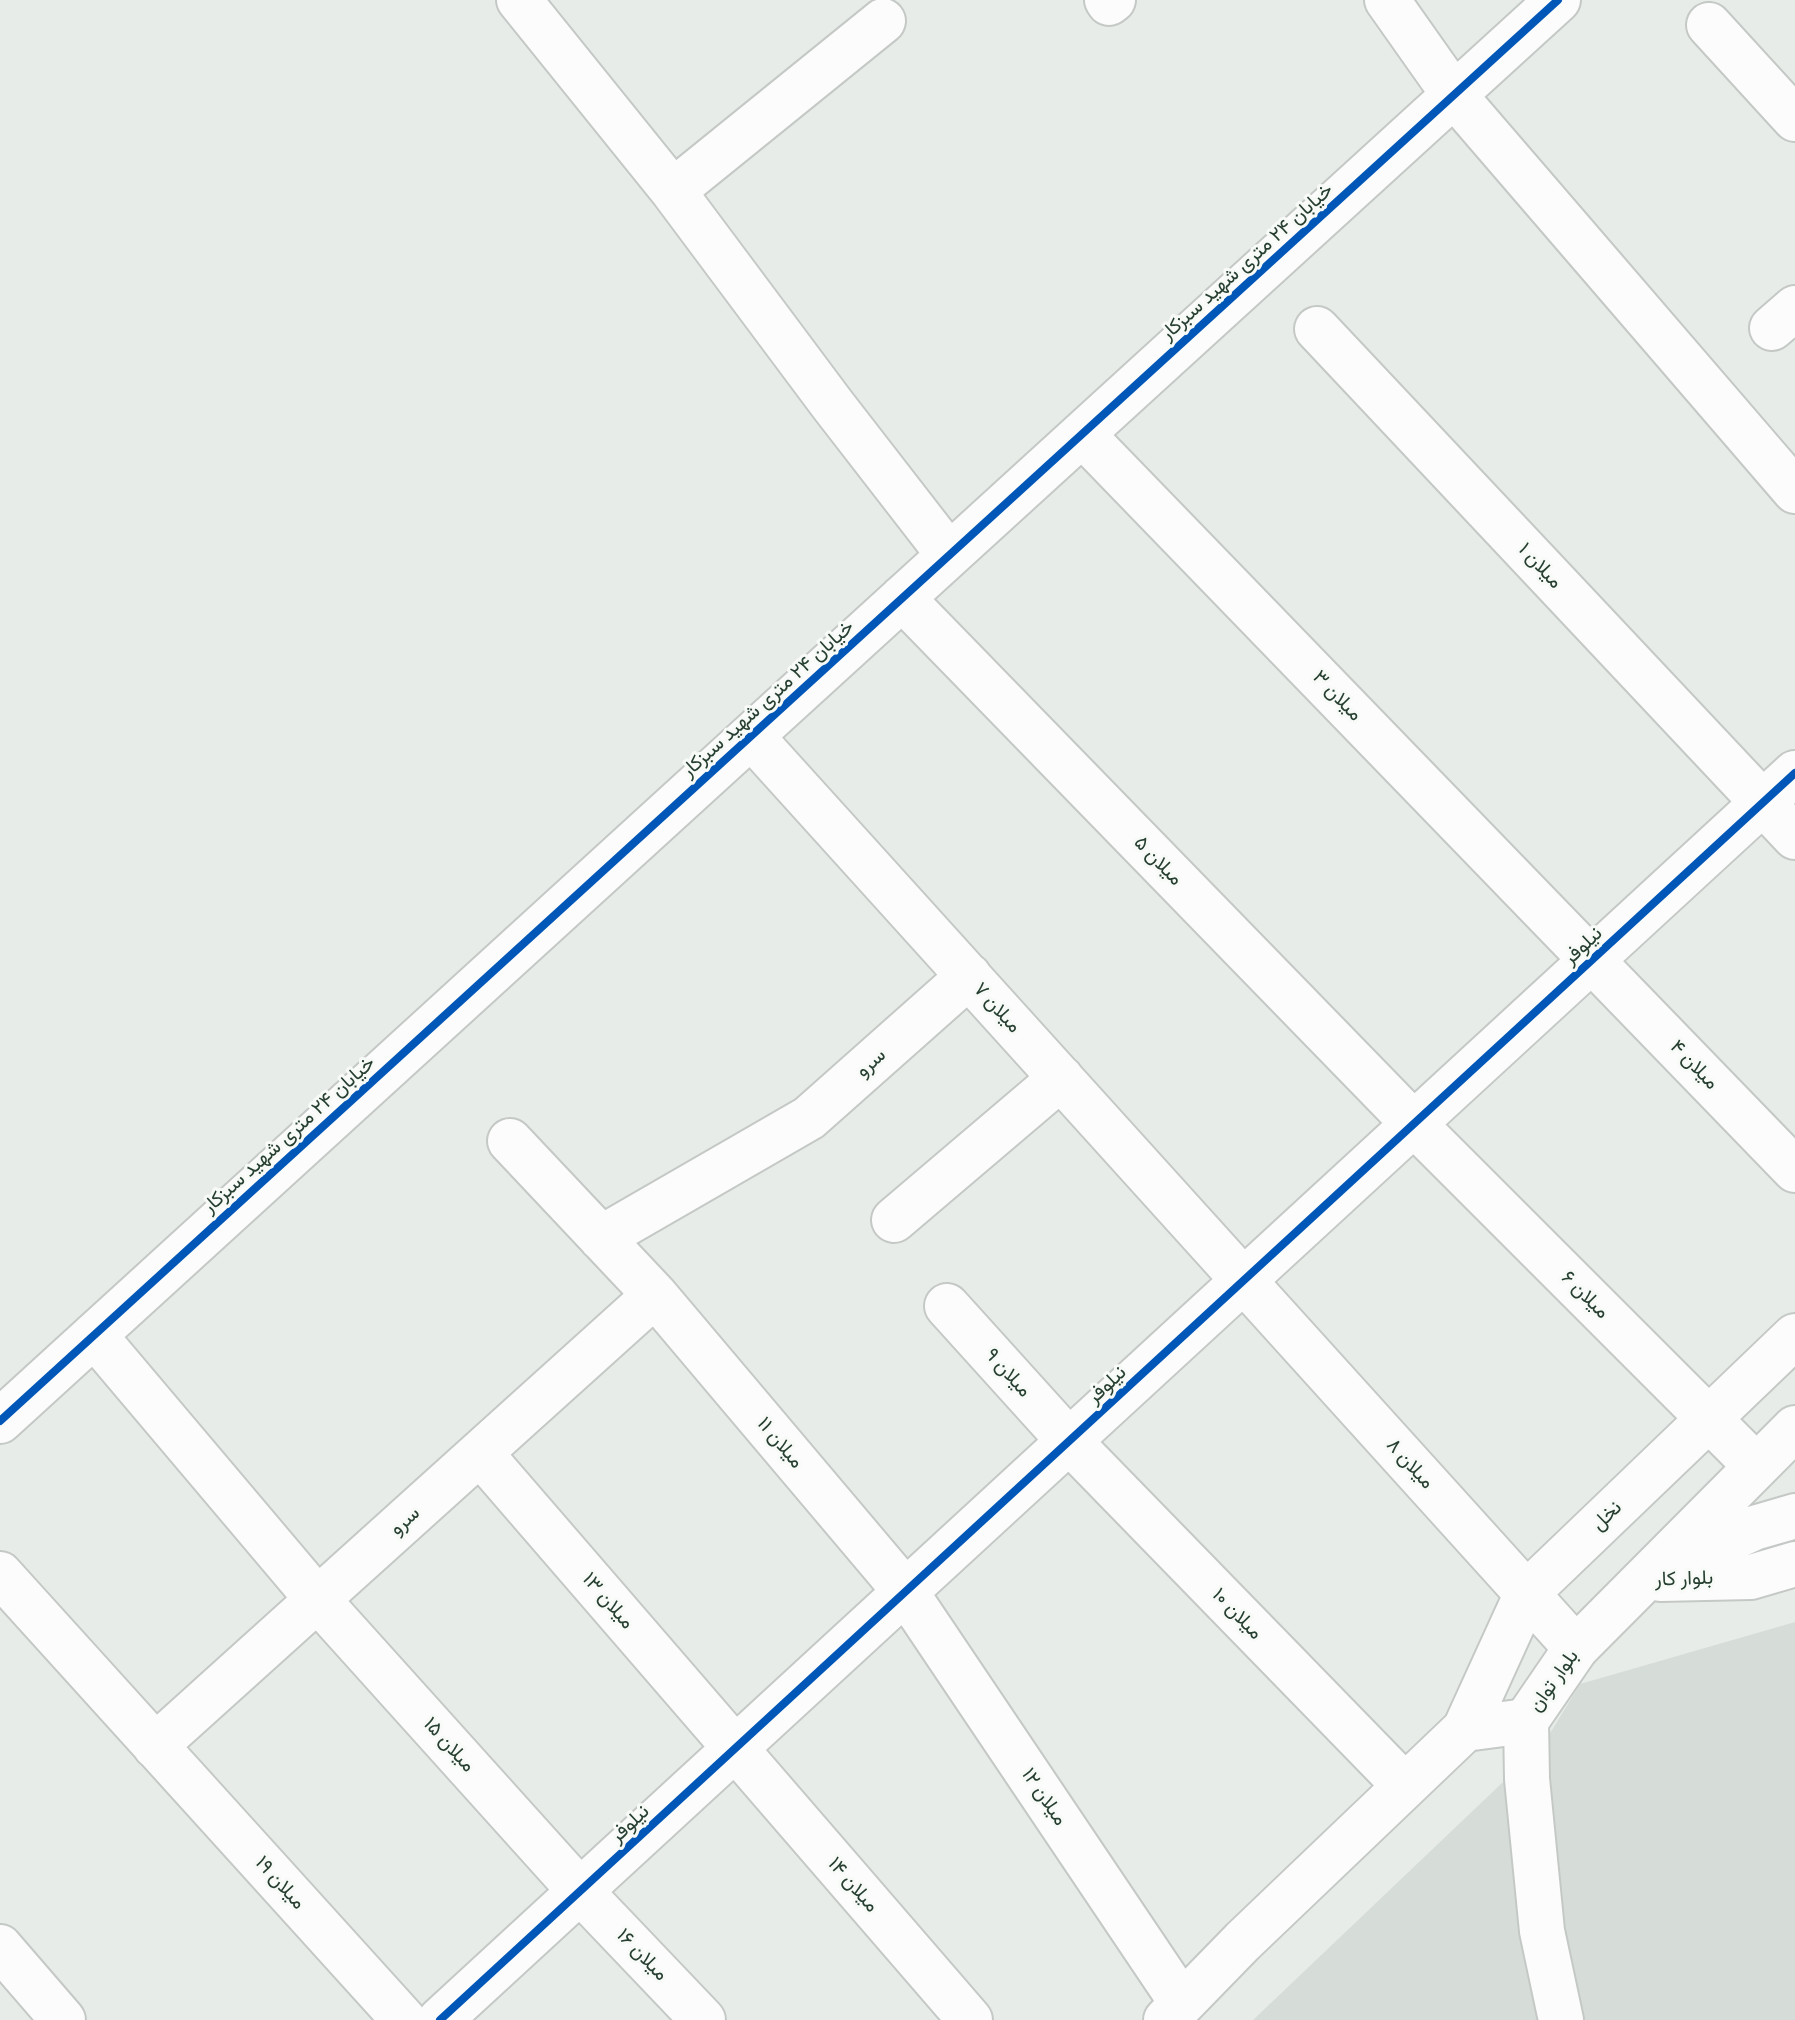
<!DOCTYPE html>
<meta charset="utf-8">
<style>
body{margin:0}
canvas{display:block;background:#e8ece9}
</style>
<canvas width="1795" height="2020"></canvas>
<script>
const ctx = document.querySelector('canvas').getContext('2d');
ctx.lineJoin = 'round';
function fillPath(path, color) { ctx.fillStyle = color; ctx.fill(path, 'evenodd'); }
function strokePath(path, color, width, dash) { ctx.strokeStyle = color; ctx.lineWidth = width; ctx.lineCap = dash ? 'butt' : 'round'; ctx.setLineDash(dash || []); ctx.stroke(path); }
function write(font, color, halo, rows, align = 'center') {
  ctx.font = font + ' "Fira Sans Condensed",Vazirmatn,sans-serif'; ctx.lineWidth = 6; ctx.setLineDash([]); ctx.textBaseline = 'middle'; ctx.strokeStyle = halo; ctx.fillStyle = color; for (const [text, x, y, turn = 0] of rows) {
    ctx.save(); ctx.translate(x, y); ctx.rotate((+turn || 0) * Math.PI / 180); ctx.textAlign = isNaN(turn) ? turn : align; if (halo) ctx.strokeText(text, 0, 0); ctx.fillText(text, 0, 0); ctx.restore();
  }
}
const built = new Path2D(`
 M1795 1622V2020H1253L1544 1743 1580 1684Z`);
const minor = new Path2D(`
 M519 0 673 191 832 404 949 555
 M1107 0 1109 3 1113 0
 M1387 0 1454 95 1795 491
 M1709 25 1795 119
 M673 191 883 21
 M1772 328 1795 308
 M1317 329 1795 837
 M1082 434 1795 1170
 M902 598 1414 1124 1756 1466
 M751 736 1576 1648
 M510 1141 655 1295 905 1591 1182 2003
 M894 1220 1061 1078
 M601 1238 809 1118 969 976
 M947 1306 1069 1441 1405 1786
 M94 1335 318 1600 580 1891 703 2020
 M0 1421 1558 0
 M480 1453 970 2020
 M0 1574 404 2020
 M1465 1729 1527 1593 1795 1336
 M155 1746 655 1295
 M0 1947 63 2020
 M440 2020 1795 773
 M1166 2020 1243 1941 1465 1729 1526 1721`);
const tertiary = new Path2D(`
 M1669 1567 1754 1528 1795 1516
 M1660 1579 1751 1577 1795 1564
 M1561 2020 1542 1931 1527 1779 1526 1721 1576 1648 1795 1428`);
const cycleway = new Path2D(`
 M0 1421 1558 0
 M440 2020 1795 773`);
const streetNames = [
 ["خیابان ۲۴ متری شهید سبزکار",1247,262,-42],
 ["میلان ۱",1540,566,47],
 ["میلان ۳",1337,696,46],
 ["خیابان ۲۴ متری شهید سبزکار",768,699,-42],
 ["میلان ۵",1158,861,46],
 ["نیلوفر",1583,946,-43],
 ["میلان ۷",997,1008,48],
 ["سرو",871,1063,-42],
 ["میلان ۴",1694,1065,46],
 ["خیابان ۲۴ متری شهید سبزکار",289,1135,-42],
 ["میلان ۶",1585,1295,45],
 ["میلان ۹",1008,1373,48],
 ["نیلوفر",1107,1385,-43],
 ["میلان ۱۱",780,1443,50],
 ["میلان ۸",1410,1464,48],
 ["نخل",1607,1516,-44],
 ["سرو",405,1521,-42],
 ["بلوار کار",1684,1579,-2],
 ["میلان ۱۳",608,1601,49],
 ["میلان ۱۰",1237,1614,46],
 ["بلوار توان",1554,1681,-55],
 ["میلان ۱۵",449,1745,48],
 ["میلان ۱۲",1044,1797,56],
 ["نیلوفر",630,1824,-43],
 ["میلان ۱۹",280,1883,48],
 ["میلان ۱۴",853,1885,49],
 ["میلان ۱۶",642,1955,46]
];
fillPath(built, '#d6ddd8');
strokePath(minor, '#c5c9c6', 48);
strokePath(tertiary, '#c5c9c6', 48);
strokePath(minor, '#fcfcfc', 44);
strokePath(tertiary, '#fcfcfc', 44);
strokePath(cycleway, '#0057b8', 8);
write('20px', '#263f31', '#f7faf7', streetNames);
</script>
